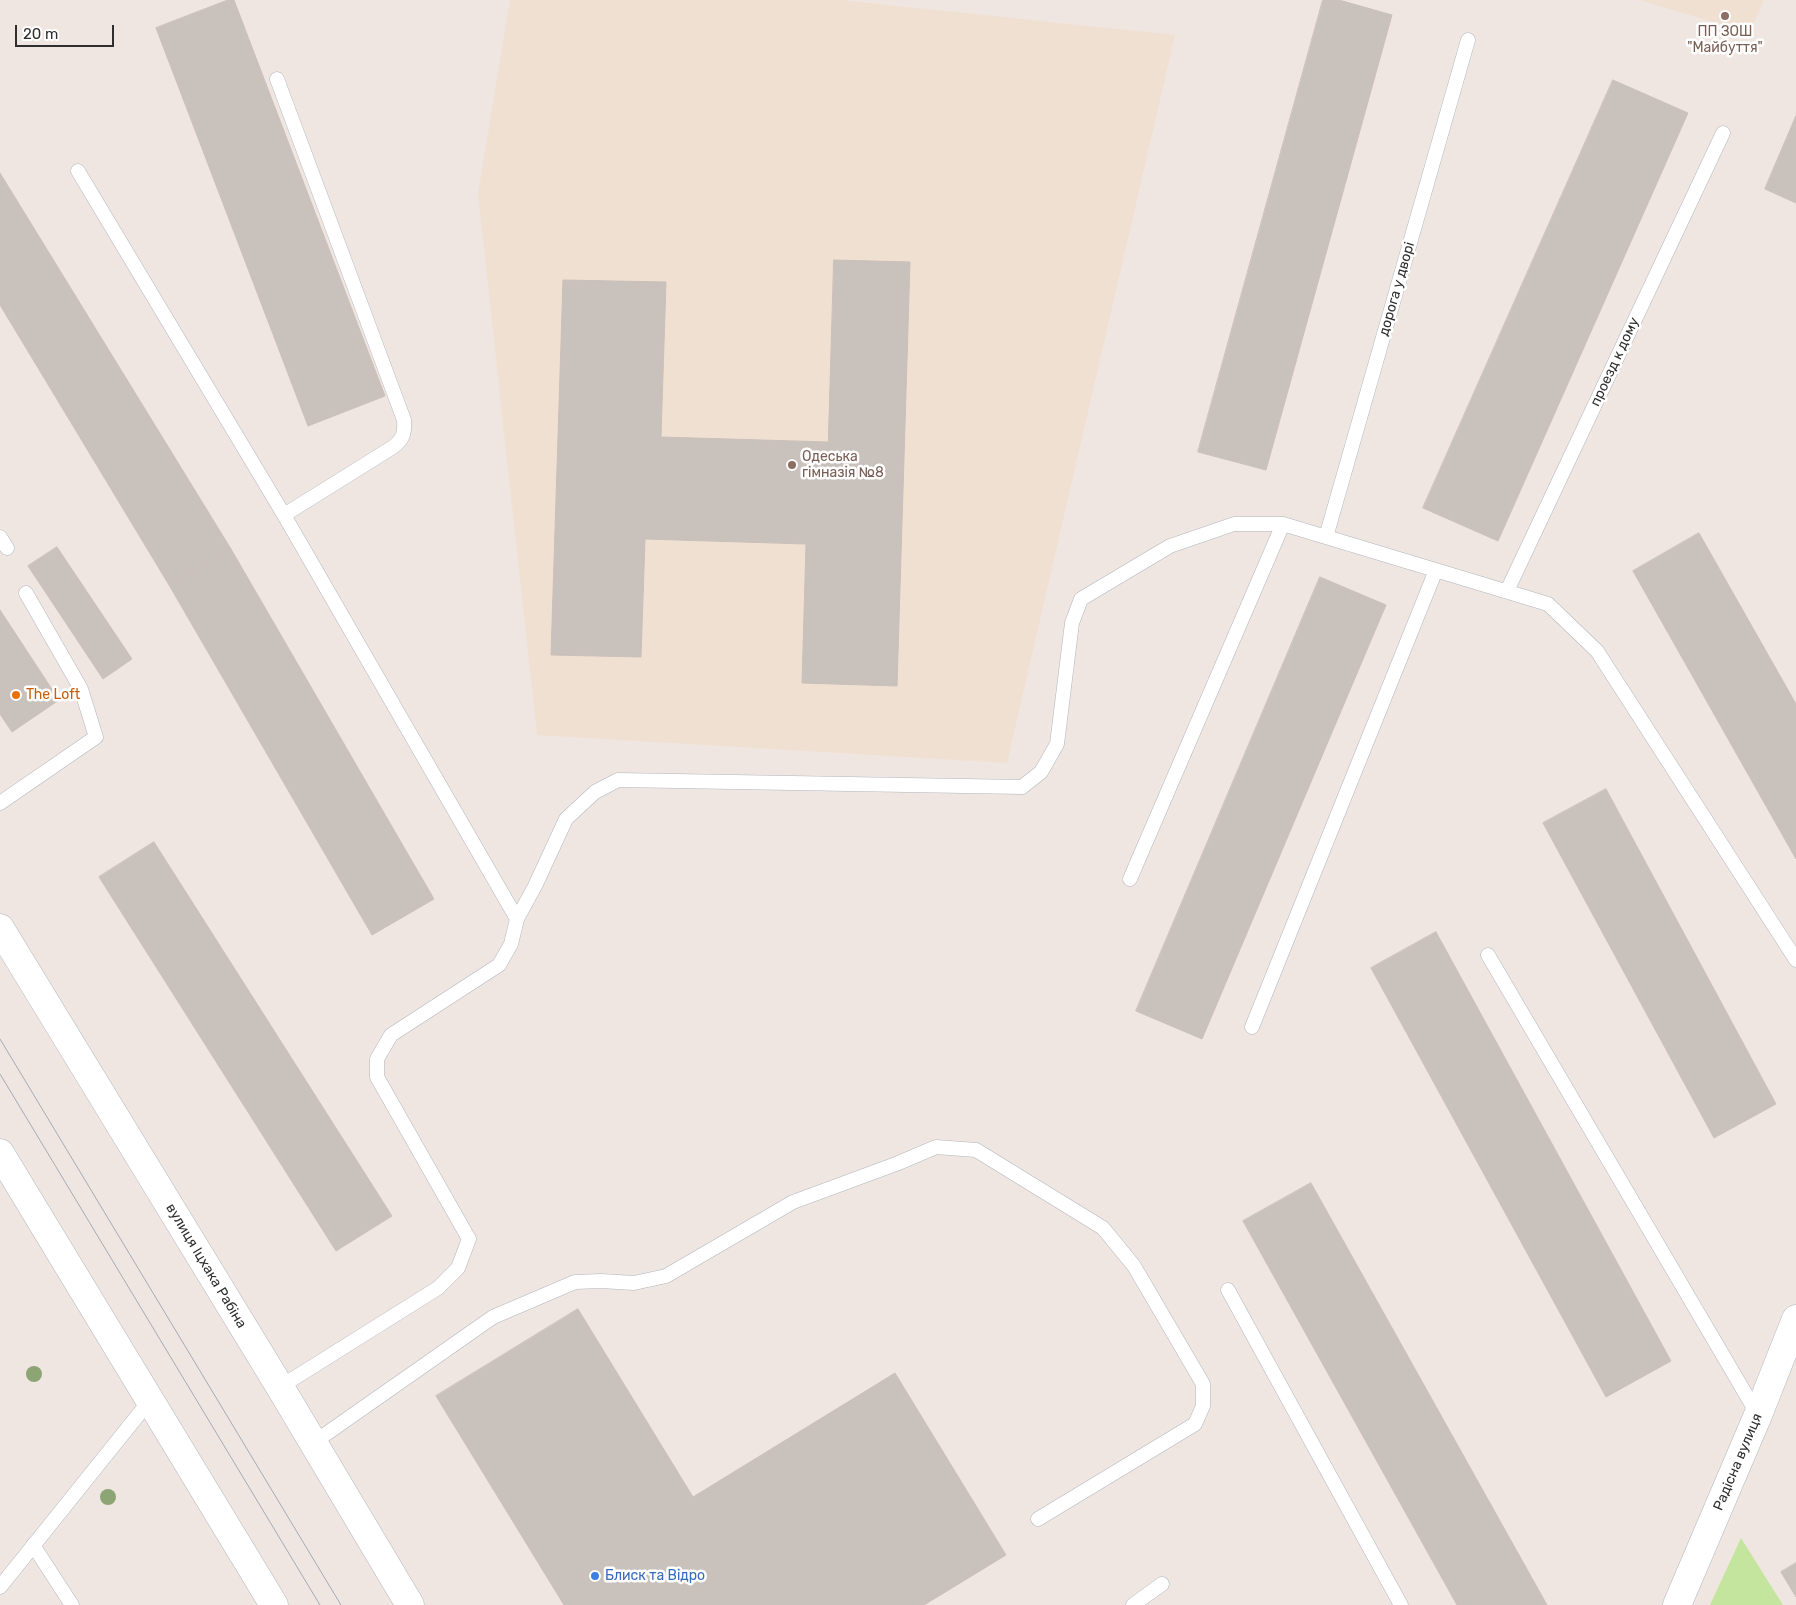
<!DOCTYPE html>
<meta charset="utf-8">
<style>
body{margin:0}
#map{position:relative;width:1796px;height:1605px;overflow:hidden;background:#efe6e1;font-family:Rubik,sans-serif}
canvas{display:block}
.scale{position:absolute;left:15px;top:25px;width:99px;height:22px;box-sizing:border-box;border:2px solid #2e2e2e;border-top:0;padding-left:6px;font-size:15px;line-height:18px;white-space:nowrap;color:#2e2e2e;-webkit-text-stroke:4px #fff;paint-order:stroke}
</style>
<div id="map">
<canvas width="1796" height="1605"></canvas>
<div class="scale">20 m</div>
</div>
<script>
const ctx = document.querySelector('canvas').getContext('2d');
ctx.lineJoin = 'round';
function fillPath(path, color) { ctx.fillStyle = color; ctx.fill(path, 'evenodd'); }
function strokePath(path, color, width, dash) { ctx.strokeStyle = color; ctx.lineWidth = width; ctx.lineCap = dash ? 'butt' : 'round'; ctx.setLineDash(dash || []); ctx.stroke(path); }
function write(font, color, halo, rows, align = 'center') {
  ctx.font = font + ' Rubik,sans-serif'; ctx.lineWidth = 5; ctx.setLineDash([]); ctx.textBaseline = 'middle'; ctx.strokeStyle = halo; ctx.fillStyle = color; for (const [text, x, y, turn = 0] of rows) {
    ctx.save(); ctx.translate(x, y); ctx.rotate((+turn || 0) * Math.PI / 180); ctx.textAlign = isNaN(turn) ? turn : align; if (halo) ctx.strokeText(text, 0, 0); ctx.fillText(text, 0, 0); ctx.restore();
  }
}
const education = new Path2D(`
 M510 0H841L1175 35 1007 763 537 735 478 194Z
 M1640 0H1764L1749 33Z`);
const green = new Path2D(`
 M1741 1538 1783 1605H1710Z`);
const building = new Path2D(`
 M228 0H234L385 396 308 426 156 28Z
 M1323 0H1339L1392 15 1266 470 1198 452Z
 M1613 80 1688 113 1498 541 1423 508Z
 M1796 116V203L1765 189Z
 M0 173 231 549 169 585 0 305Z
 M834 260 910 262 897 686 802 683 806 544 645 539 641 657 551 655 563 280 666 282 661 437 828 442Z
 M1699 533 1796 704V859L1633 571Z
 M57 547 132 659 103 679 28 566Z
 M231 549 434 899 372 935 169 585Z
 M1320 577 1386 605 1202 1039 1136 1011Z
 M0 610 59 700 12 732 0 714Z
 M1606 789 1776 1104 1714 1138 1543 823Z
 M154 842 392 1216 336 1251 99 877Z
 M1436 932 1671 1361 1606 1397 1371 968Z
 M1311 1183 1547 1605H1457L1243 1221Z
 M578 1309 693 1497 895 1373 1006 1555 924 1605H564L436 1396Z
 M1796 1563V1597L1781 1572Z`);
const lane = new Path2D(`
 M277 79 404 420C405 434 403 439 393 447L284 515
 M78 171 284 515 517 919
 M0 537 7 548
 M1326 537 1468 40
 M1507 591 1723 133
 M0 803 96 737 81 689 26 593
 M1130 879 1283 524
 M1488 955 1758 1415
 M1252 1027 1436 570
 M1228 1290 1401 1605
 M280 1387 438 1288 458 1268 469 1239 377 1077V1059L391 1035 499 965 511 944 517 919 535 886 566 819 595 792 618 780 1022 787 1041 772 1057 744 1072 623 1081 599 1170 546 1234 524H1283L1548 604 1597 651 1796 960
 M313 1443 493 1317 575 1282 601 1281 634 1283 666 1276 793 1202 896 1164 936 1147 976 1150 1103 1228 1134 1266 1203 1384V1406L1195 1424 1038 1519
 M33 1545 72 1605
 M0 1587 151 1399
 M1133 1605 1162 1584`);
const secondary = new Path2D(`
 M0 928 280 1387 410 1605
 M0 1153 274 1605
 M1677 1605 1758 1415 1796 1319`);
const tram = new Path2D(`
 M0 1039 341 1605
 M0 1074 320 1605`);
const trees = [
 [34,1374],
 [108,1497]
];
const markers = [
 [1725,16,5,"#8d6e63"],
 [792,465,5,"#8d6e63"],
 [16,695,5,"#e8710a"],
 [595,1576,5,"#3f7fe0"]
];
const educationNames = [
 ["ПП ЗОШ",1725,32],
 ["\"Майбуття\"",1725,48],
 ["Одеська",802,457,"left"],
 ["гімназія №8",802,473,"left"]
];
const streetNames = [
 ["дорога у дворі",1397,289,-74],
 ["проезд к дому",1615,362,-65],
 ["вулиця Іцхака Рабіна",206,1266,59],
 ["Радісна вулиця",1738,1462,-67]
];
const foodNames = [
 ["The Loft",26,695]
];
const shopNames = [
 ["Блиск та Відро",605,1576]
];
fillPath(education, '#f0e0d1');
fillPath(green, '#c4e59e');
fillPath(building, '#c8c1bc');
strokePath(building, '#cbc1ba', 1);
strokePath(lane, '#b1b6be', 15);
strokePath(secondary, '#b1b6be', 29);
strokePath(lane, '#fff', 14);
strokePath(secondary, '#fff', 28);
strokePath(tram, '#a3aab8', 1);
ctx.fillStyle = '#8da474';
for (const [x, y] of trees) { ctx.beginPath(); ctx.arc(x, y, 8, 0, 2 * Math.PI); ctx.fill(); }
for (const [x, y, r, color] of markers) { const dot = new Path2D(); dot.arc(x, y, r, 0, 2 * Math.PI); ctx.fillStyle = color; ctx.fill(dot); strokePath(dot, '#fff', 2); }
write('14px', '#785e54', '#fff', educationNames);
write('14px', '#2e2e2e', '#fff', streetNames);
write('14px', '#c56008', '#fff', foodNames, 'left');
write('14px', '#366cbe', '#fff', shopNames, 'left');
</script>
